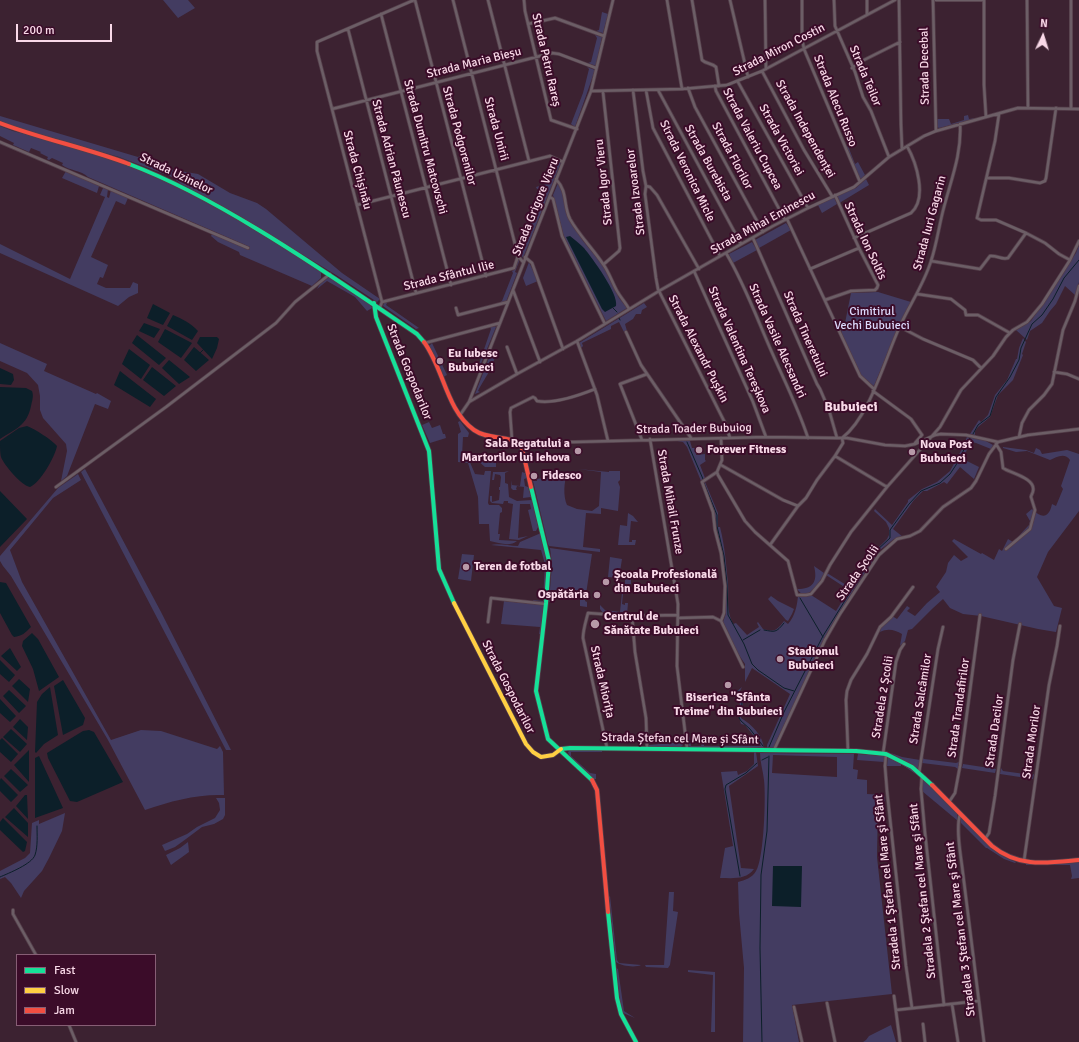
<!DOCTYPE html>
<meta charset="utf-8">
<style>
body{margin:0}
#map{position:relative;width:1079px;height:1042px;overflow:hidden;background:#3c2231;font-family:Signika,sans-serif}
canvas{display:block}
.legend{position:absolute;left:16px;top:954px;width:140px;height:72px;box-sizing:border-box;background:#3b0c29;border:1px solid #875e75;margin:0;padding:5px 7px;list-style:none;font-size:12px;color:#f9d9e8}
.legend li{display:flex;align-items:center;gap:8px;height:20px}
.legend b{width:20px;border:1px solid #875e75}
.north{position:absolute;left:1023px;top:16px;width:40px;height:40px;-webkit-text-stroke:3px #3b0c29;paint-order:stroke;rotate:4deg;font-size:11px;font-weight:700;line-height:16px;text-align:center;color:#f9d9e8}
.north::after{content:'';display:block;margin:auto;width:14px;height:18px;background:#f9d9e8;clip-path:polygon(50% 0,100% 100%,50% 72%,0 100%)}
.scale{position:absolute;left:16px;top:24px;width:96px;height:18px;box-sizing:border-box;border:2px solid #f9d9e8;border-top:0;padding-left:5px;font-size:12px;line-height:14px;white-space:nowrap;color:#f9d9e8;-webkit-text-stroke:3px #3b0c29;paint-order:stroke}
</style>
<div id="map">
<canvas width="1079" height="1042"></canvas>
<ul class="legend">
<li><b style="height:5px;background:#16e098"></b>Fast</li>
<li><b style="height:5px;background:#ffcf43"></b>Slow</li>
<li><b style="height:5px;background:#f24e42"></b>Jam</li>
</ul>
<div class="north">N</div>
<div class="scale">200 m</div>
</div>
<script>
const ctx = document.querySelector('canvas').getContext('2d');
ctx.lineJoin = 'round';
function fillPath(path, color) { ctx.fillStyle = color; ctx.fill(path, 'evenodd'); }
function strokePath(path, color, width, dash) { ctx.strokeStyle = color; ctx.lineWidth = width; ctx.lineCap = dash ? 'butt' : 'round'; ctx.setLineDash(dash || []); ctx.stroke(path); }
function write(font, color, halo, rows, align = 'center') {
  ctx.font = font + ' Signika,sans-serif'; ctx.lineWidth = 4; ctx.setLineDash([]); ctx.textBaseline = 'middle'; ctx.strokeStyle = halo; ctx.fillStyle = color; for (const [text, x, y, turn = 0] of rows) {
    ctx.save(); ctx.translate(x, y); ctx.rotate((+turn || 0) * Math.PI / 180); ctx.textAlign = isNaN(turn) ? turn : align; if (halo) ctx.strokeText(text, 0, 0); ctx.fillText(text, 0, 0); ctx.restore();
  }
}
const green = new Path2D(`
 M163 0H188L195 8 178 18Z
 M602 12 608 14 603 33 596 31 599 30Z
 M595 35 602 37 596 66 588 63 591 62 597 38Z
 M587 67 595 70 575 127 571 124 583 93 589 69Z
 M968 115 969 119 983 117 939 128 937 127V119H949L951 124 964 120V116Z
 M0 116 138 157 146 153 145 155H147V158L162 166 174 170 198 174 230 193 257 203 266 209 342 273 380 299 377 302 336 275 295 250 233 212 181 184 172 177 119 157 15 127 0 121Z
 M0 126 13 131C54 142 96 152 135 167 201 194 261 234 321 271V278L312 286 240 255 239 252 218 242 211 236 212 234 249 250 250 247 88 177C81 170 70 171 62 165L63 163 52 158 49 160 47 159 48 157 40 153 41 152 31 148 29 152 13 145 14 143 0 136Z
 M848 146 855 164 858 162 865 175 862 179 859 178 846 147Z
 M556 161 561 163 523 258 519 251 522 250 544 189 542 188 537 189 536 187 547 184Z
 M66 171 99 186 97 193 62 178Z
 M866 179 869 185 841 202 840 204 837 195 856 188Z
 M558 183 561 186 569 218 583 241 603 265 619 298 627 308 606 321 564 237 553 195Z
 M103 188 108 189 107 197 109 198 111 190 128 198 125 205 116 201 91 257 108 265 103 278 100 277 97 284 106 288H130L133 282 138 284V293L129 297 118 306 0 253V244L70 279 105 197 100 195Z
 M834 197 837 204 822 213 818 205Z
 M786 223 791 230 759 248 755 240Z
 M752 242 757 250 733 263 729 254Z
 M1079 245V282L1075 298V295L1065 286 1056 304 1050 311 1042 323 1030 331 1027 340 1016 330 1031 321 1076 253Z
 M519 258 520 259 515 272 517 273 506 302 499 303 502 301 513 273 512 271 514 270Z
 M529 262 538 281 526 286 523 278Z
 M329 277 371 305 372 308 367 311 355 297 327 281 317 289 320 284Z
 M878 292 911 302 895 335 874 386 862 377 842 335 841 328H844L851 293Z
 M384 303H387L386 305 419 328 416 329 383 306Z
 M644 303 647 307 642 310 641 314H636L633 319 625 324 627 331 624 332 619 322 611 326V329L582 343 583 346 581 348 579 343Z
 M494 326 496 327 480 366 478 367 491 329 490 327Z
 M1023 338 1026 342 1022 354 1023 355 1013 380 998 395 990 417 978 427 975 431V435L970 434 979 420 981 422 988 415 995 395 1007 380 1016 359H1017L1019 348Z
 M0 343 47 364 44 371 96 394 97 393 111 401 108 409 95 404 67 476 61 481 67 451 66 444 43 418 40 410V396L38 385 27 373 0 361Z
 M432 343 447 375 443 377 429 346Z
 M492 350 495 351C497 362 483 381 478 391L480 392 475 394Z
 M460 421 469 433 468 437H463L462 456 496 459V467H485L477 460H469L475 474 484 475 485 471H491L488 503 489 505H499L502 508V512L500 513 498 534H500L499 540 517 541C510 547 499 543 490 541L489 524H479L478 497 468 463 458 462V434L461 432 458 422Z
 M429 422 432 428 440 425 443 434H445L446 438 430 443 422 425Z
 M967 437 984 440 993 445 991 449 976 443 972 442 969 445 963 459 979 467 974 479 960 467 947 484 944 482 927 491H923L914 500 893 529 903 537 894 539 880 550 854 589 825 638 773 749H767V745L790 694 752 668 745 682V664L737 652 723 622 726 613V585L722 555 714 513 703 483 705 482 718 513V527H720C725 547 726 563 728 583 729 598 726 610 733 624L736 623 747 635 759 627 757 623 758 622 763 629C775 632 776 631 784 621L788 624C795 616 797 606 798 596L811 595 836 611 849 590 826 575 827 573 851 588 875 551 887 539 889 535V528L886 522 874 511 875 509 892 525 908 502V500L922 489 937 482 950 471 963 447Z
 M677 441H690L692 448H696V455L705 454V460L706 461 700 465 705 478 701 481 687 447 683 442Z
 M1003 447 1026 450 1034 453 1036 448 1040 450 1042 454 1067 450 1079 454V511L1048 552 1037 577 1054 606 1062 608 1056 632 1038 629 981 616 963 614 950 608 943 599 932 609 912 629 908 630 905 641 900 646 902 634C895 630 888 628 880 632L881 628 892 616 897 619 907 606 910 608 907 611 915 616 927 603 940 592 936 587 946 572 948 563 954 555 961 561 968 557 952 541 954 539 981 554 982 553 994 560 999 549 1002 551 1008 539 1013 542 1029 525 1030 521 1026 514 1032 509C1042 519 1049 518 1052 504L1056 506 1063 489 1061 486 1070 460C1065 452 1056 457 1050 460L1027 451 1016 452 1003 448Z
 M85 469 161 612 231 750H226L81 472Z
 M578 469 609 472V471H620V480L618 482 620 487 618 511 601 508V514L586 513 583 547 600 549V552L549 546 548 544 533 481H537V479L543 478V473L546 472 567 474C564 482 563 496 567 505L577 509 592 511 599 506 601 472Z
 M509 471 505 473V483L508 484 509 497 517 501 532 500 538 527 536 531H533L528 510 531 509 530 504H520L518 538 528 536 519 540 509 539 513 504 508 503V501H504L503 504 492 503 490 501V496H492V502L499 500 500 490H499V487H500L501 477 500 475 495 474 494 480H492L493 472H504Z
 M522 472 525 473 527 478 524 479 525 486 528 487 531 497 523 498 524 487 517 486 516 489 517 490H513L511 488 512 480V485L520 486Z
 M78 474 81 480 53 498 10 550 22 582 111 740 141 730 161 731 217 749 220 746 223 752 224 795C197 794 171 801 145 810L108 740 11 576 3 566 0 561V556L58 488Z
 M628 513 633 516 638 522 631 521 629 542H632V540H636L635 545H618L620 525 627 526Z
 M541 533C548 560 546 574 544 601L542 603 534 602 533 600 543 601 545 564 541 550 491 545C499 543 509 546 518 546L520 542Z
 M550 548 592 554 585 601 587 602V607L580 606V595L554 590 553 601 549 602 552 564Z
 M462 554 474 555 471 581 458 579Z
 M610 557 622 559 619 578 608 577Z
 M814 566 824 573C820 582 807 604 797 589 813 589 818 582 814 566Z
 M625 578 631 579V584H624L622 604 625 605V603H628L627 615 603 613 600 609V605L605 610 620 612 623 583H625Z
 M771 596 778 601 794 609 792 614 788 621 786 620 768 599Z
 M504 601 544 605 541 634H539L540 627 501 624Z
 M742 687 740 691 743 705 741 718C752 725 763 735 764 749L690 747 688 745V737L689 736 691 746H701L702 744H704V746H761L760 744 745 725 741 724C737 712 743 706 737 693H735Z
 M683 742V745L681 747H649V745Z
 M571 749 602 750V752H571V756L590 773 596 774V779H594L569 755 568 752Z
 M754 752H756L758 766 729 786 741 868 754 869C746 880 733 878 720 878L725 848 733 846 721 772 737 771 738 775 747 771 754 764Z
 M760 753 854 754 853 769 858 770 857 779 867 780V794L884 795 885 801 878 802 877 857 892 994 792 1005 799 1042H743L744 968 739 913 738 882C745 880 752 878 756 871 764 859 766 796 764 780 763 771 760 762 760 753ZM773 755 837 757V777L772 773Z
 M891 753 902 757 920 760 918 770Z
 M858 754 884 756V762L857 760Z
 M888 756 903 764 920 775V777L901 764V766H887Z
 M923 758 924 759 956 763 959 762 958 769 955 767 922 763Z
 M963 764 996 769 995 773 962 768Z
 M1001 768 1003 771 1032 775 1034 774 1033 779 1000 774Z
 M923 778 957 813 958 821 922 791Z
 M216 798H225V815L223 819 214 824 202 827 186 839 175 847 165 851 162 845 187 834 197 827 215 818 220 810 219 803Z
 M65 813 62 831 49 858 42 871 24 891 21 898 11 883 5 877 0 879V871L25 858 30 853 32 823 39 820V824Z
 M960 816C977 833 992 853 1016 862L1015 863 1004 859 987 848H986L961 823Z
 M188 842 189 852 171 865 166 855 180 848Z
 M1079 861V878L1071 879 1072 876 1070 865H1026V864Z
 M669 892H674L673 911 678 912 670 965 668 968 646 967 645 965H664Z
 M610 896 617 960 619 963 641 965C635 968 621 966 616 962L609 897Z
 M616 968 618 969 624 1011 635 1018 623 1013 620 1003Z
 M688 970 715 972V1032H711L713 975 688 972Z
 M891 1025 896 1042H863L866 1040 869 1036Z`);
const water = new Path2D(`
 M570 236C575 240 580 244 584 248 592 258 619 294 616 306L605 312 602 309 566 237Z
 M153 304 170 313 163 325 147 318Z
 M173 315C182 319 191 323 198 331L192 340 167 326Z
 M144 323 160 329 154 338 139 331Z
 M165 329 192 343 181 358 158 342Z
 M137 335 166 358 159 365 132 343Z
 M200 337H217L219 339 217 348 212 359 197 343Z
 M194 347 209 360 196 371 184 360Z
 M129 349 150 365 141 379 122 364Z
 M169 360 190 377 179 384 162 368Z
 M152 367 176 386 164 396 143 380Z
 M0 368 13 374 14 380 11 385 0 384Z
 M120 371 156 399 150 407 114 385Z
 M0 387 26 388 32 391C34 396 32 401 31 406 27 426 15 429 0 439Z
 M27 426C35 429 52 440 57 446 55 457 40 483 30 487 22 486 4 465 1 457 0 453 0 445 0 441L19 428Z
 M0 491 27 519 0 547Z
 M0 582 6 583 31 627C25 633 22 636 14 637L12 635 0 613Z
 M32 633 38 639 59 677 39 691 33 669 22 646 23 641Z
 M10 648 21 667 17 671 1 656Z
 M0 660 15 675 9 682 0 674Z
 M19 679 30 689 28 702 12 686Z
 M63 680 85 718 83 725 63 735 54 686Z
 M50 687 58 735 44 744 36 753 35 752 37 702 42 694Z
 M9 690 26 706 19 713 3 696Z
 M0 699 16 716 10 722 0 713Z
 M20 719 28 727 27 740 13 727Z
 M11 729 27 744 20 752 3 737Z
 M89 730 94 732 123 782 77 802 70 801 48 758 47 753 83 731Z
 M2 738 18 754 11 762 0 752V740Z
 M29 750V782L14 765Z
 M39 756 63 808 35 818V758Z
 M11 769 28 785 20 792 4 776Z
 M1 778 18 795 11 802 0 791V780Z
 M25 795H27L28 819 16 806Z
 M14 808 28 823V837L5 817Z
 M3 818 27 842 25 851 23 852 0 830V822Z
 M773 866H802L801 907 772 906Z`);
const stream = new Path2D(`
 M613 308 617 312
 M619 318 620 320
 M200 353 203 350
 M973 434 978 425 990 416 996 397 1010 377 1019 360 1021 348 1032 324 1042 315 1053 299 1064 278 1079 260
 M687 442 703 479
 M704 483 717 515V526L724 556 727 584 728 615 744 644 752 664 758 670 784 688 794 691
 M800 598 823 637
 M764 630C775 632 776 633 784 623
 M743 640 760 630
 M738 691 741 699 742 704 739 718 741 721 750 729 763 746
 M769 747 784 712 823 636 875 552 890 538V530L909 504 921 491 940 483 950 474 956 465 970 438
 M762 760 768 757
 M740 876 725 789 726 785 746 773 757 763
 M0 877C9 873 32 864 35 855 38 846 37 835 37 826
 M762 1042 760 948 761 875 767 831 769 756`);
const street = new Path2D(`
 M415 0 486 276
 M453 0 518 256 523 262
 M488 0 529 161
 M524 0 525 11 551 120 577 129
 M667 0 682 89
 M692 0 702 60C706 64 712 63 716 67L719 86
 M730 0 748 77
 M765 0 766 69
 M802 0V39L804 49 860 182
 M834 0 835 26 855 72 863 97 871 111 889 157
 M867 0V14
 M899 0 901 125 902 148
 M933 0 936 131
 M936 0H982
 M984 0V85L986 117
 M1027 0 1028 108
 M1071 0V109
 M381 14 451 285
 M528 24 555 18 604 36
 M348 29 416 293
 M852 68 860 62 900 42
 M762 71 804 150 832 196
 M738 82 808 208
 M715 86 716 91 785 220
 M688 88 695 107 763 232
 M633 90 643 171 646 186 645 194 656 278 658 289 725 423 730 438
 M646 90 653 128 720 256
 M658 90 741 244
 M591 91 682 89 727 85 762 71 895 0
 M603 92 620 248 619 251 604 264
 M332 109 552 53 559 54 596 68
 M999 114 995 141 977 218 981 220H996L1026 233
 M0 142 248 248
 M988 178H1009L1040 183 1045 181 1046 178 1056 108
 M556 179C568 192 563 205 570 219 579 235 593 249 603 264 609 272 612 282 617 291 621 298 626 303 629 309
 M646 186 650 187 657 195 699 269
 M550 197 553 199 562 236 605 324
 M357 205 550 156 563 162
 M787 219 860 376 874 389
 M753 238 817 384 820 389 829 410 837 438
 M854 238 911 213C928 198 916 162 907 146
 M726 253C744 283 756 316 770 348 783 378 798 407 808 438
 M525 257 532 263 563 349
 M931 261 980 269 990 256C997 255 1001 260 1008 258L1026 233 1045 243 1059 254 1070 260
 M810 269 859 248
 M694 271 753 402 766 437
 M513 290 540 362
 M917 294 951 299 965 310 966 315H978L1010 333
 M825 300 851 291 875 290 877 288 878 285 859 248 835 195
 M382 302 317 51V42L414 0
 M380 307 382 302 514 268 518 256
 M456 308 458 315 508 302
 M900 327 923 339 973 360 981 368
 M626 332 641 365 691 438
 M577 341 597 395 608 441
 M425 343 500 323
 M507 347 517 374
 M1054 372 1067 374 1079 379
 M873 391 911 419 922 435 915 443
 M469 402 517 374 577 341 659 291 773 226 808 208 854 187 889 157 924 136 936 131 1018 108 1079 109
 M460 415 469 402 591 91 613 0
 M1019 437 1022 423 1029 410 1044 395 1052 384 1063 330 1075 301 1079 286
 M721 438 722 460 717 472 718 475 745 521 755 532 788 561 797 595H806L811 594 822 581 830 565 851 532 887 487 940 427 961 390 993 356 1006 337 1013 330 1027 322 1042 304 1070 260 1079 241
 M650 439 678 604 677 666 687 748
 M512 440 510 412 511 408 533 397 535 398 537 401C553 404 580 395 595 389
 M642 440 620 384 647 374
 M518 442H574L766 437 837 438H847L885 445 905 446 915 444 935 435 941 434 966 435 998 442 1028 435 1079 429
 M996 444 1001 452 1003 468C1010 473 1036 478 1033 491 1033 493 1031 495 1031 497L1035 510 1030 529 1006 549
 M835 456 887 487
 M721 465 783 500 798 506
 M717 472 702 482 713 512 715 530 721 553 725 586 724 613 721 621 743 667
 M56 487 166 407 276 323 295 302 330 274
 M770 545 798 506 806 498 817 480 835 456 843 443 842 438C870 417 885 358 900 326 910 304 924 284 931 261 937 243 939 225 944 207 951 180 962 153 960 124
 M632 616 635 652 646 718 647 748
 M678 618 713 617 721 621
 M488 622 491 598 546 604
 M607 748 583 638C583 630 586 621 588 613L629 616 678 615
 M774 750 825 640 840 614 879 555 897 539 910 536 920 531 943 507 971 488 976 481 989 454 998 442
 M848 751 846 700 847 691 851 680 867 654 880 627 891 617 913 587
 M883 754 896 662 900 650 904 644
 M886 754 885 766 887 791 906 966 912 1008
 M919 773 938 649 943 627
 M922 775 921 789 925 833 944 1005
 M949 802 955 793 960 766 980 615
 M960 814C956 828 960 851 962 866L984 1042
 M985 839 989 833 995 796 1013 660 1020 624
 M1024 861 1049 685 1057 646 1060 626
 M13 910V914L36 955
 M894 996 900 1042
 M827 1003 835 1042
 M952 1004 958 1042
 M794 1007 802 1042
 M896 1010 978 1001
 M923 1024 925 1042
 M69 1025 76 1042`);
const fast = new Path2D(`
 M129 164C174 181 216 204 257 229 312 262 364 298 417 334L424 342
 M374 303 376 317 429 451 439 569 454 603
 M531 487 549 561 546 603 536 691 548 739 592 780
 M561 749 570 748 856 751 886 754 912 767 932 785
 M608 912 617 998 621 1014 636 1042`);
const slow = new Path2D(`
 M454 603 526 744 533 752 541 757 553 755 561 749`);
const jam = new Path2D(`
 M0 123C42 139 87 148 129 164
 M424 342C444 369 446 410 474 430 488 440 507 435 521 444L531 487
 M592 780 597 790 608 912
 M932 785 992 846C1019 868 1047 863 1079 860`);
const markers = [
 [440,361,4,"#b799a8"],
 [699,450,4,"#b799a8"],
 [578,451,4,"#b799a8"],
 [912,452,4,"#b799a8"],
 [534,476,4,"#b799a8"],
 [466,567,4,"#b799a8"],
 [606,582,4,"#b799a8"],
 [597,595,4,"#b799a8"],
 [595,624,5,"#b799a8"],
 [780,659,4,"#b799a8"],
 [728,685,4,"#b799a8"]
];
const streetNames = [
 ["Strada Miron Costin",779,50,-27],
 ["Strada Petru Rareș",546,60,77],
 ["Strada Maria Bieșu",474,63,-14],
 ["Strada Decebal",925,66,-91],
 ["Strada Teilor",865,76,67],
 ["Strada Alecu Russo",835,101,68],
 ["Strada Unirii",496,129,75],
 ["Strada Independenței",805,129,61],
 ["Strada Podgorenilor",459,136,75],
 ["Strada Valeriu Cupcea",752,139,62],
 ["Strada Victoriei",781,140,61],
 ["Strada Dumitru Matcovschi",425,147,75],
 ["Strada Florilor",732,156,62],
 ["Strada Adrian Păunescu",391,159,75],
 ["Strada Burebista",708,163,61],
 ["Strada Chișinău",357,170,75],
 ["Strada Veronica Micle",687,171,64],
 ["Strada Uzinelor",176,174,26],
 ["Strada Igor Vieru",604,182,-96],
 ["Strada Izvoarelor",636,192,-97],
 ["Strada Grigore Vieru",536,207,-68],
 ["Strada Mihai Eminescu",763,223,-29],
 ["Strada Iuri Gagarin",930,223,-75],
 ["Strada Ion Soltîs",865,241,65],
 ["Strada Sfântul Ilie",449,276,-14],
 ["Strada Tineretului",805,334,66],
 ["Strada Vasile Alecsandri",777,341,66],
 ["Strada Alexandr Pușkin",698,349,63],
 ["Strada Valentina Tereșkova",739,350,66],
 ["Strada Gospodarilor",409,372,68],
 ["Strada Toader Bubuiog",694,429,-1],
 ["Strada Mihail Frunze",670,502,80],
 ["Strada Școlii",858,573,-55],
 ["Strada Miorița",602,682,77],
 ["Strada Gospodarilor",508,687,63],
 ["Stradela 2 Școlii",883,697,-81],
 ["Strada Salcâmilor",921,699,-81],
 ["Strada Trandafirilor",959,708,-82],
 ["Strada Dacilor",995,731,-82],
 ["Strada Ștefan cel Mare și Sfânt",680,739,1],
 ["Strada Morilor",1032,742,-82],
 ["Stradela 1 Ştefan cel Mare şi Sfânt",888,882,-96],
 ["Stradela 2 Ştefan cel Mare şi Sfânt",923,891,-96],
 ["Stradela 3 Ştefan cel Mare şi Sfânt",961,929,-97]
];
const parkNames = [
 ["Cimitirul",872,312],
 ["Vechi Bubuieci",872,326]
];
const poiNames = [
 ["Eu Iubesc",448,354],
 ["Bubuieci",448,368],
 ["Sala Regatului a",570,444,"right"],
 ["Martorilor lui Iehova",570,458,"right"],
 ["Nova Post",920,445],
 ["Bubuieci",920,459],
 ["Forever Fitness",707,450],
 ["Fidesco",542,476],
 ["Teren de fotbal",474,567],
 ["Școala Profesională",614,575],
 ["din Bubuieci",614,589],
 ["Ospătăria",589,595,"right"],
 ["Centrul de",604,617],
 ["Sănătate Bubuieci",604,631],
 ["Stadionul",788,652],
 ["Bubuieci",788,666],
 ["Biserica \"Sfânta",728,698,"center"],
 ["Treime\" din Bubuieci",728,712,"center"]
];
const quarterNames = [
 ["Bubuieci",851,407]
];
fillPath(green, '#433c61');
fillPath(water, '#0c1f29');
strokePath(stream, '#0c1f29', 1);
strokePath(street, '#543e4a', 4);
strokePath(fast, '#543e4a', 5.5);
strokePath(slow, '#543e4a', 5.5);
strokePath(jam, '#543e4a', 5.5);
strokePath(street, '#6c5e66', 2.5);
strokePath(fast, '#16e098', 4);
strokePath(slow, '#ffcf43', 4);
strokePath(jam, '#f24e42', 4);
for (const [x, y, r, color] of markers) { const dot = new Path2D(); dot.arc(x, y, r, 0, 2 * Math.PI); ctx.fillStyle = color; ctx.fill(dot); strokePath(dot, '#3b0c29', 1.5); }
write('12px', '#f9d9e8', '#3b0c29', streetNames);
write('12px', '#dddbfd', '#3b0c29', parkNames);
write('bold 12px', '#f9d9e8', '#3b0c29', poiNames, 'left');
write('bold 14px', '#f9d9e8', '#3b0c29', quarterNames);
</script>
